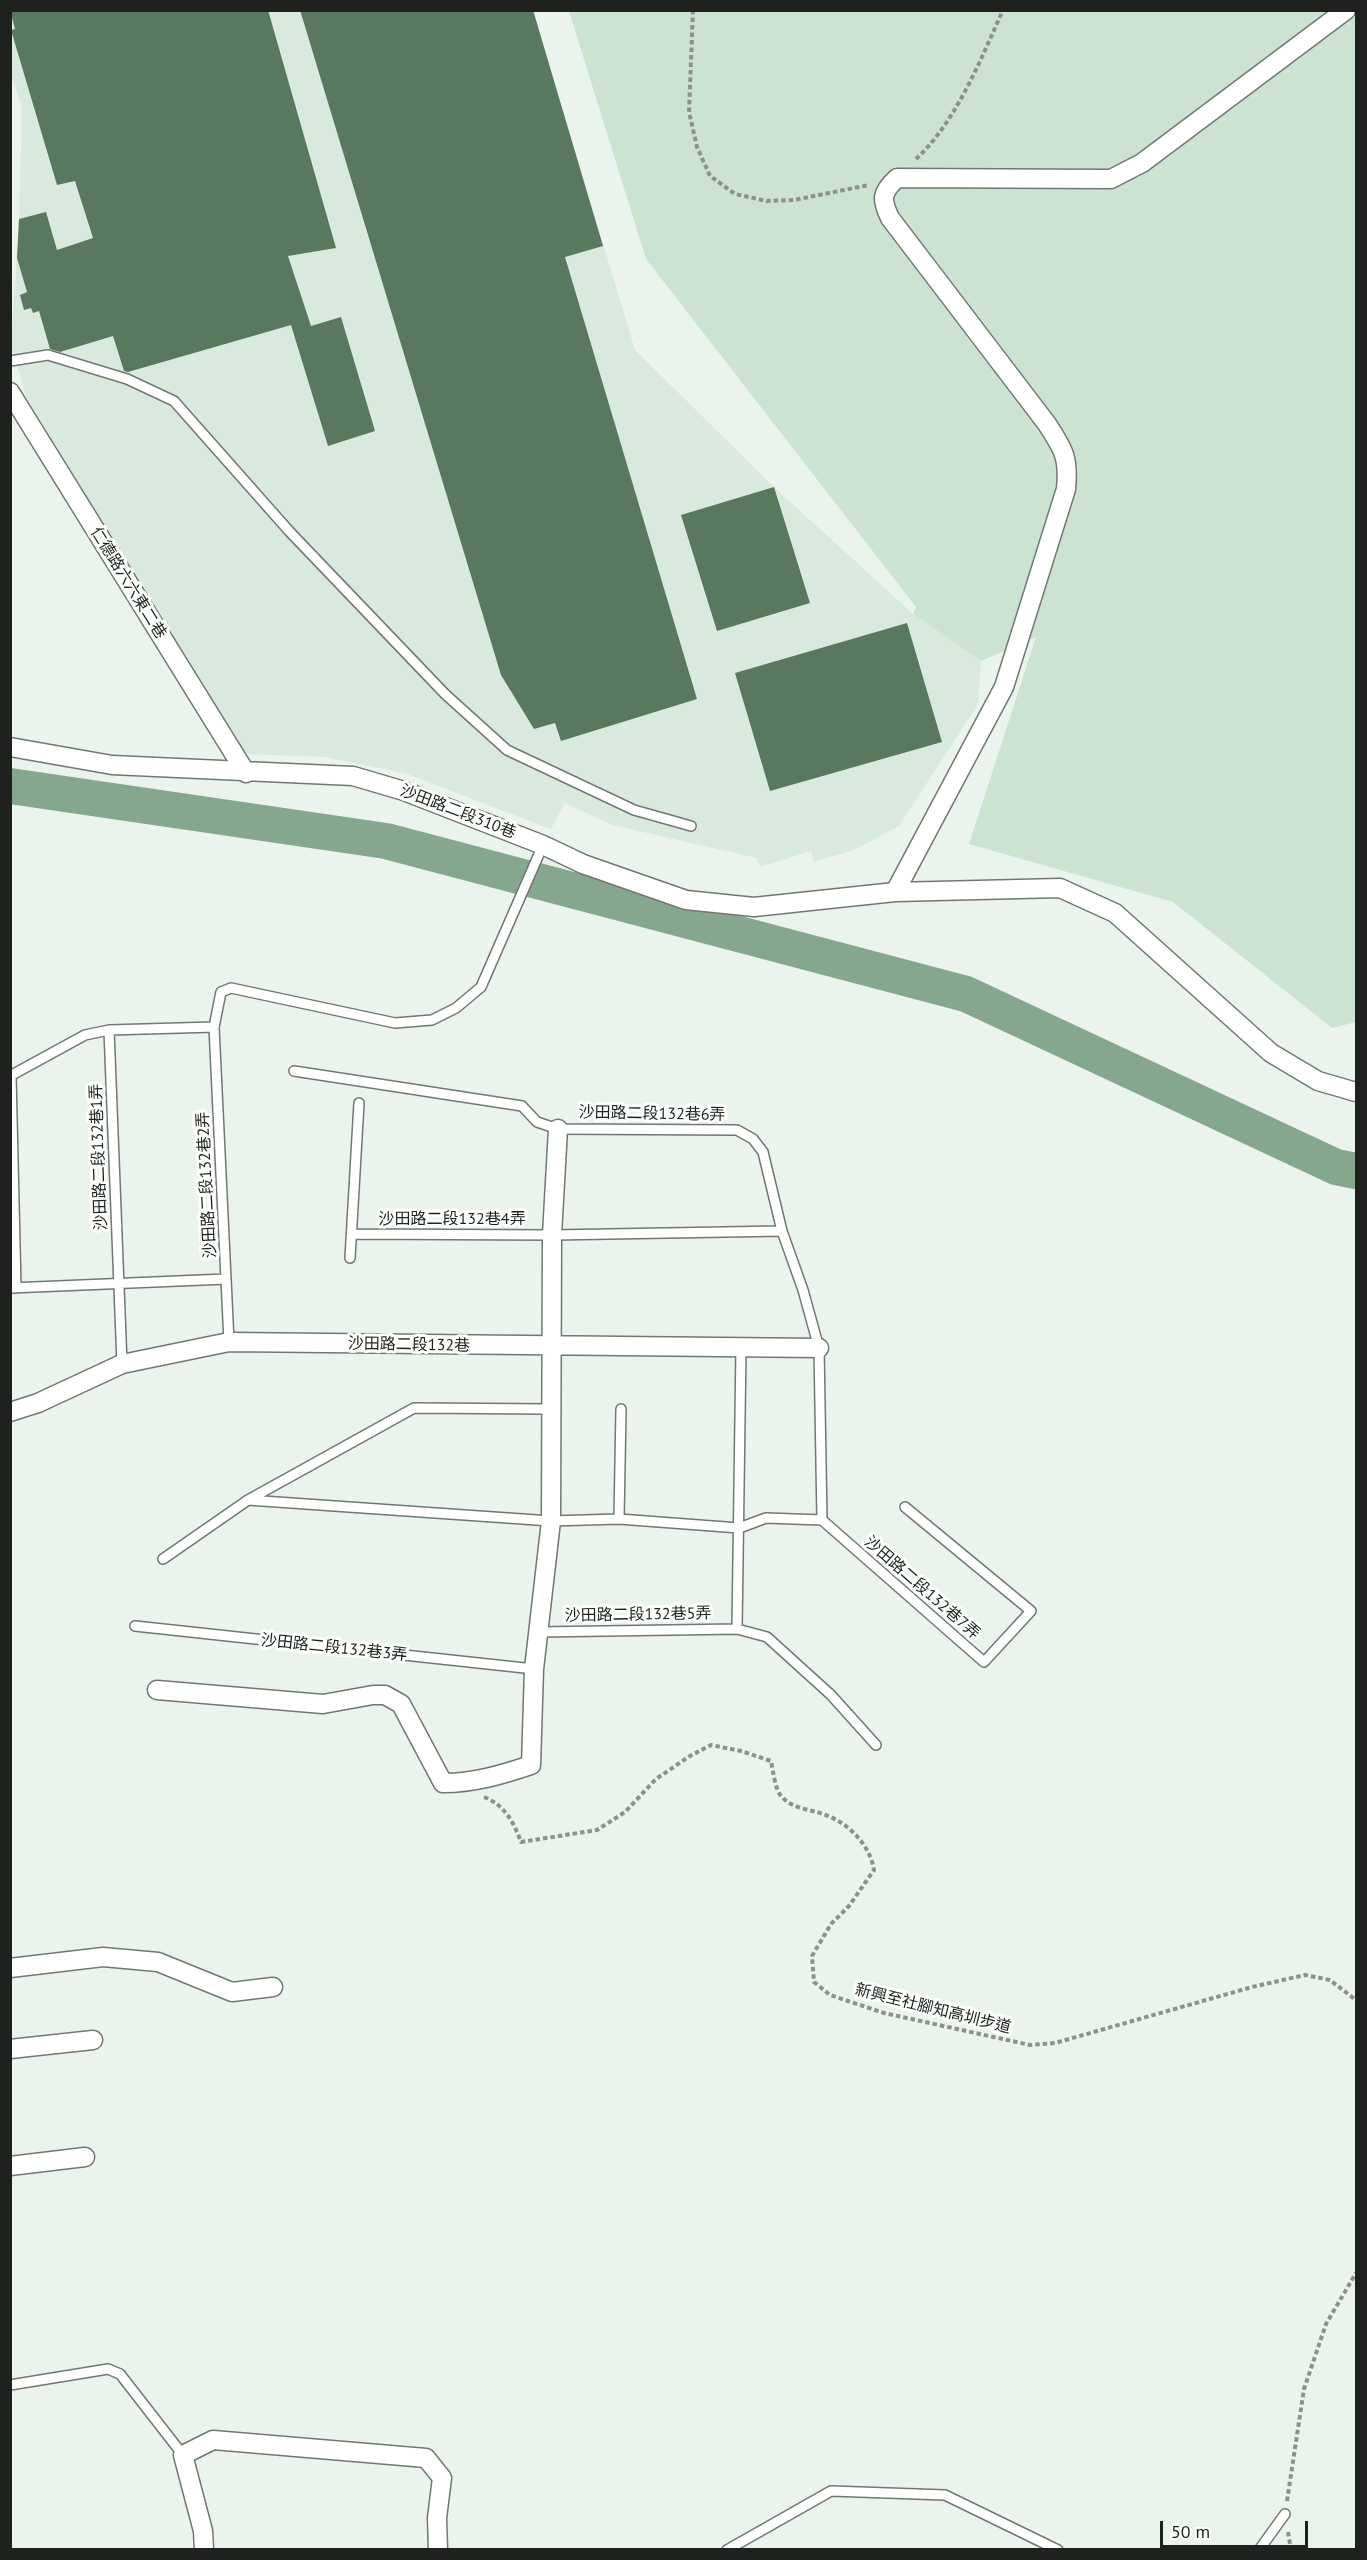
<!DOCTYPE html>
<meta charset="utf-8">
<style>
body{margin:0}
#map{position:relative;width:1367px;height:2560px;overflow:hidden;background:#ebf3ed;font-family:"PT Sans",sans-serif}
canvas{display:block}
.frame{position:absolute;inset:0;border:12px solid #1e211e;pointer-events:none}
.scale{position:absolute;left:1160px;top:2521px;width:148px;height:27px;box-sizing:border-box;border:3px solid #1e211e;border-top:0;padding-left:8px;font-size:18px;line-height:21px;white-space:nowrap;color:#1e211e;-webkit-text-stroke:4px #fcfffc;paint-order:stroke}
</style>
<div id="map">
<canvas width="1367" height="2560"></canvas>
<div class="frame"></div>
<div class="scale">50 m</div>
</div>
<script>
const ctx = document.querySelector('canvas').getContext('2d');
ctx.lineJoin = 'round';
function fillPath(path, color) { ctx.fillStyle = color; ctx.fill(path, 'evenodd'); }
function strokePath(path, color, width, dash) { ctx.strokeStyle = color; ctx.lineWidth = width; ctx.lineCap = dash ? 'butt' : 'round'; ctx.setLineDash(dash || []); ctx.stroke(path); }
function write(font, color, halo, rows, align = 'center') {
  ctx.font = font + ' "PT Sans","Noto Sans TC",sans-serif'; ctx.lineWidth = 6; ctx.setLineDash([]); ctx.textBaseline = 'middle'; ctx.strokeStyle = halo; ctx.fillStyle = color; for (const [text, x, y, turn = 0] of rows) {
    ctx.save(); ctx.translate(x, y); ctx.rotate((+turn || 0) * Math.PI / 180); ctx.textAlign = isNaN(turn) ? turn : align; if (halo) ctx.strokeText(text, 0, 0); ctx.fillText(text, 0, 0); ctx.restore();
  }
}
const built = new Path2D(`
 M11 11H533L635 350 774 487 913 614 981 661 978 704 899 826 854 850 814 862 811 851 760 867 757 858 612 825 565 803 551 829 407 774 325 757 243 754 27 398 11 346 19 219 22 108 11 73Z`);
const green = new Path2D(`
 M569 11H1356V1022L1332 1028 1173 902 969 844 1036 637 981 661 913 614 916 607 646 259Z`);
const river = new Path2D(`
 M10 786 386 841 966 994 1336 1167 1356 1171`);
const building = new Path2D(`
 M10 10H268L336 248 288 256 311 326 341 317 375 431 328 446 291 325 128 372 124 371 113 336 60 352 50 349 39 311 33 313 31 308 24 310 20 295 27 292 17 258 19 219 46 212 57 250 93 238 75 181 57 185 11 30 15 29Z
 M300 10H533L603 246 565 257 697 699 561 741 555 723 534 729 501 675Z
 M774 487 810 603 717 631 681 515Z
 M907 623 942 742 770 791 735 673Z`);
const path = new Path2D(`
 M693 10 689 112 697 147 710 176 735 194 767 201 794 200 869 185
 M916 159C956 122 981 59 1003 10
 M484 1797C505 1805 514 1823 521 1842L597 1830 625 1812 656 1779 690 1756 711 1745 741 1751 771 1761C773 1770 775 1789 781 1796 792 1809 809 1809 823 1814 848 1822 870 1845 874 1870L849 1906 831 1924 812 1956 814 1982 830 1995 884 2013 1030 2045 1055 2043 1252 1987 1305 1975 1330 1980 1356 2000
 M1287 2501 1304 2389 1326 2324 1356 2273
 M1288 2532 1291 2550`);
const lane = new Path2D(`
 M10 361 48 355 127 379 174 401 289 531 445 694 507 750 634 810 691 826
 M109 1030 122 1364
 M294 1071 522 1106 537 1122 558 1129 737 1130 753 1139 763 1152 782 1231 803 1290 819 1348 822 1520 984 1662 1031 1611 905 1507
 M11 1075 16 1288
 M10 1076 85 1035 109 1030 214 1027
 M352 1234 552 1235 782 1231
 M350 1258 359 1103
 M10 1288 226 1279
 M229 1342 214 1027 221 992 231 988 395 1023 432 1020 456 1008 481 987 543 845
 M248 1500 551 1521 619 1519 739 1528 766 1518 822 1520
 M619 1519 621 1409
 M163 1559 248 1500 414 1408 550 1409
 M135 1626 534 1669
 M737 1629 741 1347
 M539 1632 737 1629 767 1637 831 1695 876 1745
 M10 2385 108 2369 120 2374 183 2455
 M727 2550 831 2491 945 2495 1058 2550
 M1259 2550 1285 2514`);
const street = new Path2D(`
 M10 392 246 773
 M10 747 112 765 353 776 404 791 543 845 583 864 686 900 754 907 895 892 1060 888 1115 913 1271 1053 1318 1081 1356 1092
 M895 892 1004 687 1066 489C1069 458 1064 450 1047 424L890 218C881 199 881 193 897 178L1111 179 1142 163 1346 10
 M10 1412 38 1403 122 1364 229 1342 819 1348
 M157 1690 323 1704 373 1695H385L401 1704 443 1783C474 1783 501 1775 531 1765L534 1669 551 1521 552 1235 558 1129
 M10 1968 103 1957 158 1962 232 1992 273 1987
 M10 2049 93 2040
 M10 2166 85 2157
 M204 2550 203 2531 183 2455 213 2440 426 2458 442 2478 437 2518 438 2550`);
const streetNames = [
 ["仁德路六六東二巷",128,583,58],
 ["沙田路二段310巷",458,812,21],
 ["沙田路二段132巷6弄",652,1114,1],
 ["沙田路二段132巷1弄",99,1157,-92],
 ["沙田路二段132巷2弄",207,1185,-93],
 ["沙田路二段132巷4弄",452,1219],
 ["沙田路二段132巷",409,1345,1],
 ["沙田路二段132巷7弄",922,1588,41],
 ["沙田路二段132巷5弄",638,1615,-1],
 ["沙田路二段132巷3弄",334,1648,6],
 ["新興至社腳知高圳步道",933,2009,14]
];
fillPath(built, '#dae9dd');
fillPath(green, '#cde3d2');
strokePath(river, '#84a78d', 36);
fillPath(building, '#587960');
strokePath(lane, '#717873', 12);
strokePath(street, '#717873', 21);
strokePath(path, '#8b918d', 4, [4.5, 3]);
strokePath(lane, '#fff', 9);
strokePath(street, '#fff', 18);
write('16px', '#1e211e', '#fcfffc', streetNames);
</script>
